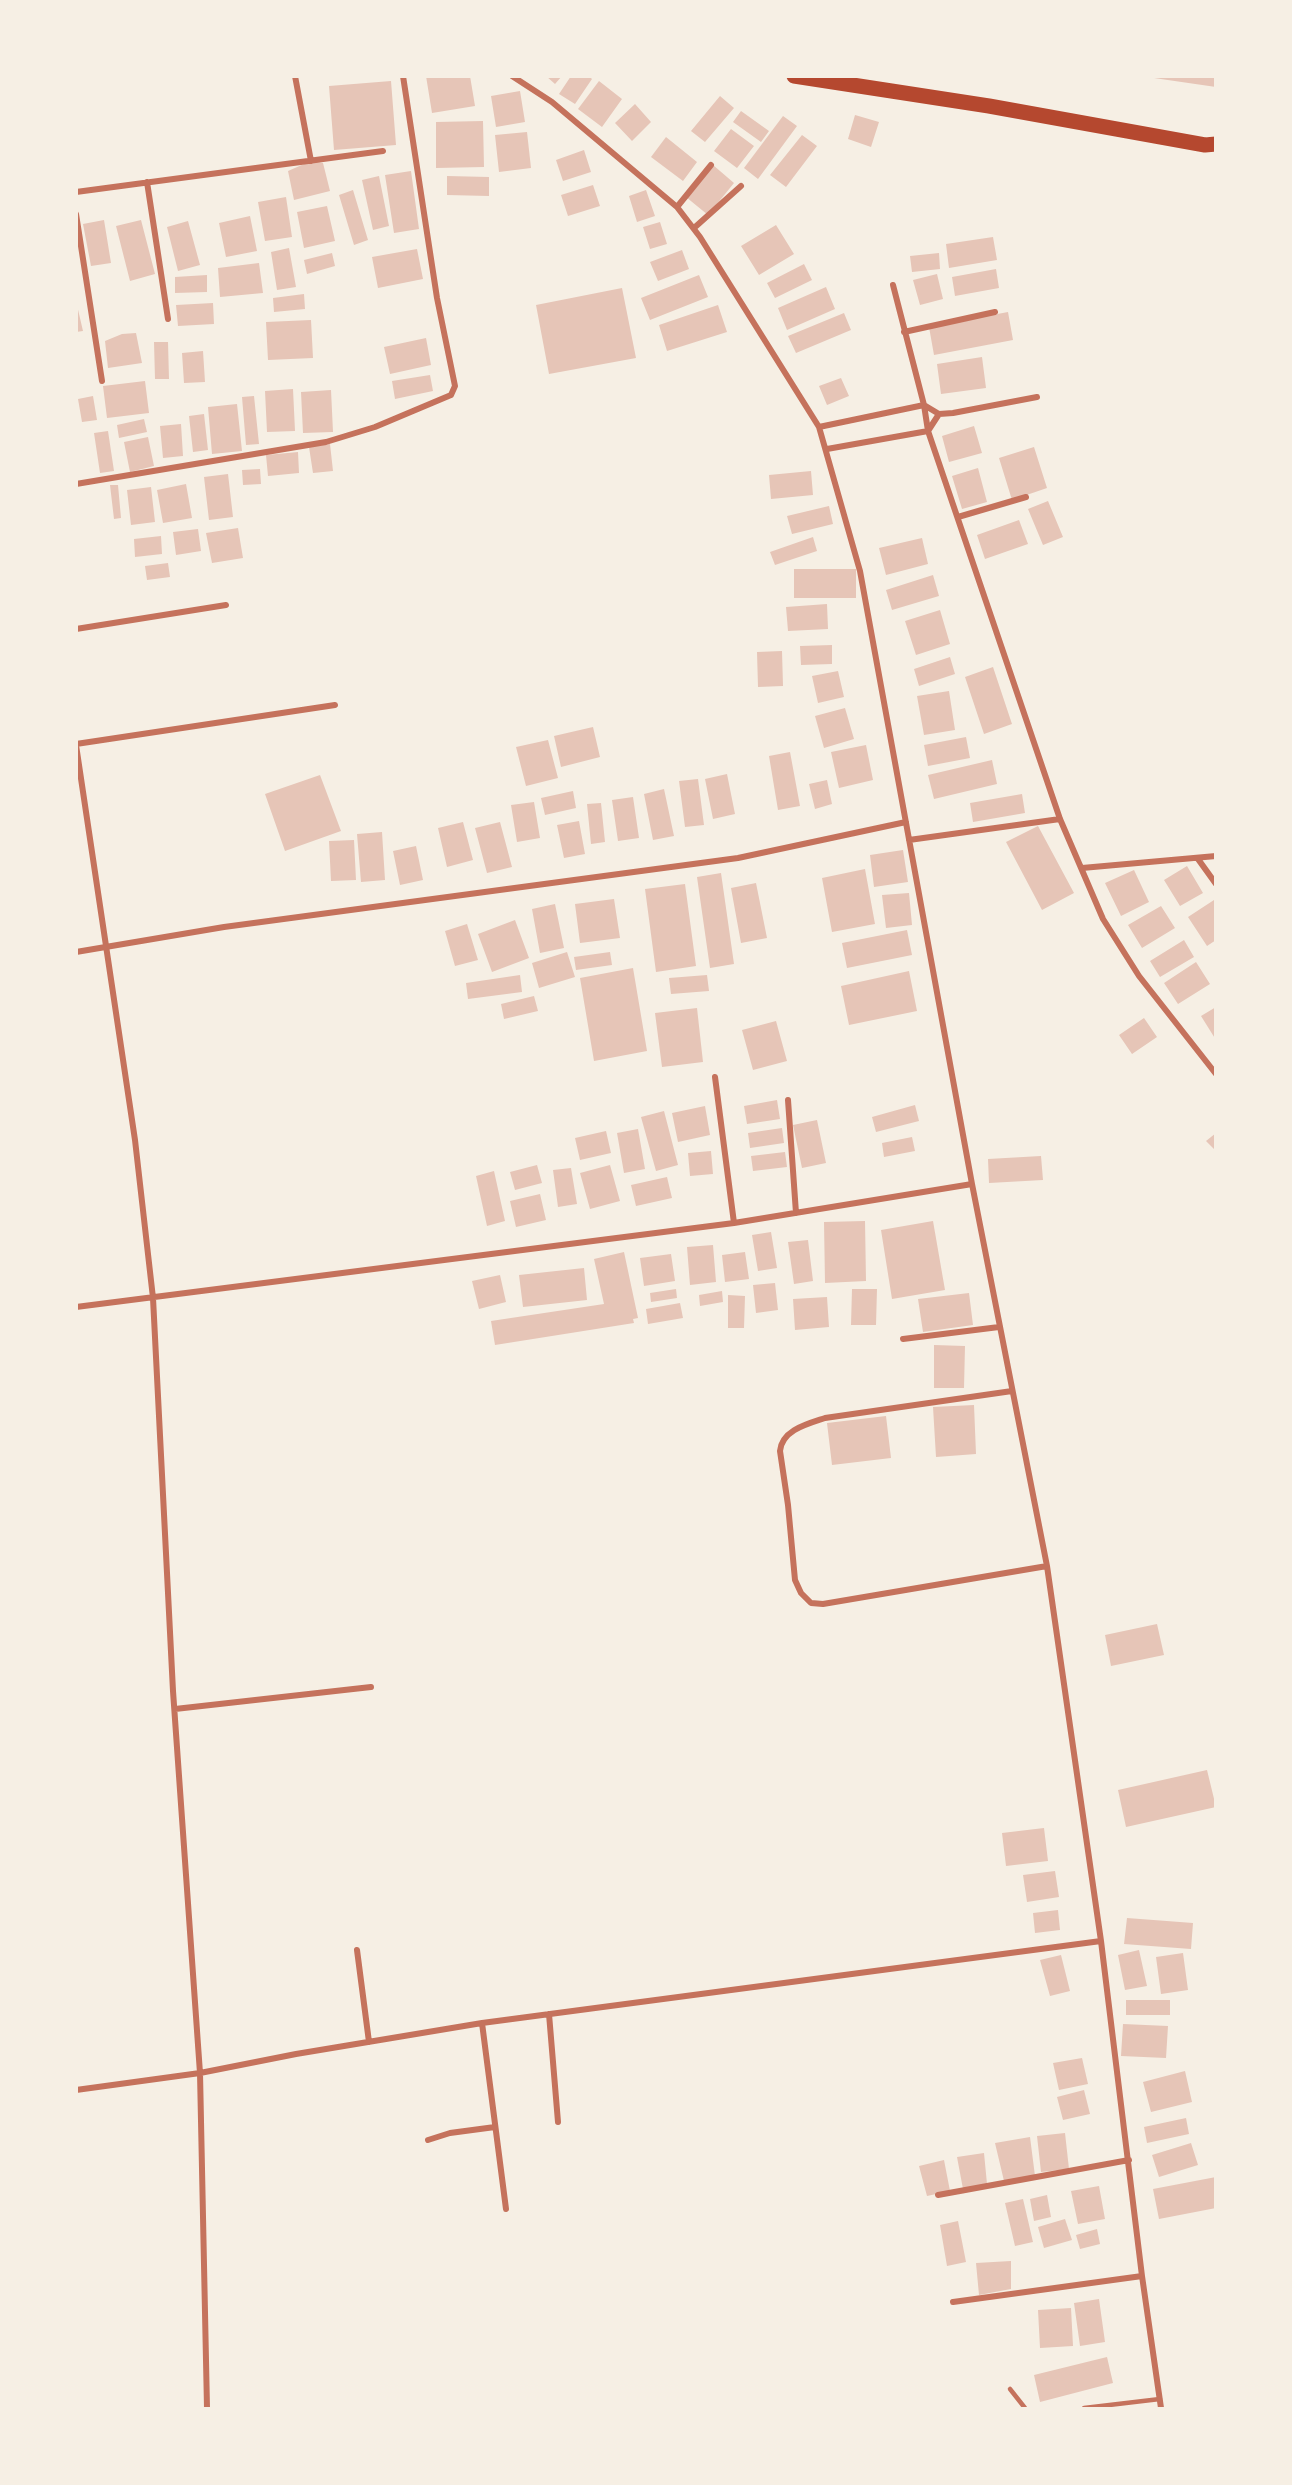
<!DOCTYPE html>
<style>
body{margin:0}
#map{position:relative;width:1292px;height:2485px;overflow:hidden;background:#f6efe4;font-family:Manrope,sans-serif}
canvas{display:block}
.frame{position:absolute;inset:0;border:78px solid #f6efe4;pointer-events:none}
</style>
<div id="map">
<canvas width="1292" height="2485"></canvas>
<div class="frame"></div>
</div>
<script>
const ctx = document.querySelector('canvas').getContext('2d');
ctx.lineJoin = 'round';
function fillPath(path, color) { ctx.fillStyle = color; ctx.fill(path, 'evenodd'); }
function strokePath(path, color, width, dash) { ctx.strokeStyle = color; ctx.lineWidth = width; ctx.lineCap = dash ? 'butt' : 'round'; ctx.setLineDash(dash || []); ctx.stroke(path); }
const building = new Path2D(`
 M426 76H470L475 106 432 113Z
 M546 76H562L555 84Z
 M571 76H589L592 79 575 104 559 94Z
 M1154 76H1216V87L1154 78Z
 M391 81 396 145 334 150 329 86Z
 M599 81 622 99 602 127 578 109Z
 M520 91 525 122 496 127 491 96Z
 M720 96 734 108 705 142 691 131Z
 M635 104 651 122 632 141 615 123Z
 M741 111 769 131 761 142 733 122Z
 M855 115 879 122 871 147 848 139Z
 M783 116 797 126 758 179 744 168Z
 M483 121 484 167 436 168V122Z
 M731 129 754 146 737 168 714 151Z
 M527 132 531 168 499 172 495 135Z
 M802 135 817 146 786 187 770 175Z
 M666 137 697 162 683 181 651 157Z
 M584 150 591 172 563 181 556 160Z
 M311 161 323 163 330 191 294 200 288 171Z
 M713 165 734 183 708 215 686 197Z
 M411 171 419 229 394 233 385 175Z
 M379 176 389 226 373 230 362 180Z
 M447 176 489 177V196L447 195Z
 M593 185 600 206 568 216 561 195Z
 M353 190 368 240 354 245 339 195Z
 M646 190 655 216 637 222 629 196Z
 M286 197 292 237 265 241 258 202Z
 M327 206 335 241 304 248 297 212Z
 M250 216 257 251 226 257 219 223Z
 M104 220 111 263 91 266 83 224Z
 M141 220 155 274 130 281 116 226Z
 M188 221 200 265 178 271 167 227Z
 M660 222 667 244 650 249 643 227Z
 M776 225 794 254 759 275 741 246Z
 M993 237 997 260 949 268 946 244Z
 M289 248 296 287 277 290 271 252Z
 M417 249 423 279 378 288 372 257Z
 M682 250 689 269 658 281 650 262Z
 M332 253 335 266 307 274 304 260Z
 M939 253 940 269 912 272 910 256Z
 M259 263 263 293 220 297 218 268Z
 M804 264 812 280 775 298 767 283Z
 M996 269 999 288 955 296 952 277Z
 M937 274 943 299 920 305 913 280Z
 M207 275V292L175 293V277Z
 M699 275 708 297 650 320 641 298Z
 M826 287 835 309 787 330 778 308Z
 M622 288 636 358 549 374 536 305Z
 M304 294 305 309 274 312 273 298Z
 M76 301 83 331 76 332Z
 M213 303 214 324 178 326 176 305Z
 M718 305 727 332 667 351 659 325Z
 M1008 312 1013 340 934 355 929 327Z
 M844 313 851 330 796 353 788 336Z
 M311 320 313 358 268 360 266 322Z
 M136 333 142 363 108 368 105 341 122 334Z
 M426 338 431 365 390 374 384 347Z
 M154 342H168L169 379H155Z
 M203 351 205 382 184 383 182 353Z
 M982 357 986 388 941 394 937 364Z
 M430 375 433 391 395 399 392 381Z
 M841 378 849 396 827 405 819 386Z
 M145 381 149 413 107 418 103 386Z
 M293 389 295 431 267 432 265 391Z
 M331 390 333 432 303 433 301 392Z
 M93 396 97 420 82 422 78 399Z
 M254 396 259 444 246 445 242 397Z
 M237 404 242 451 212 454 208 407Z
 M204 414 208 450 193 452 189 416Z
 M144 419 147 432 119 438 117 425Z
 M181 424 183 456 163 458 160 426Z
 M974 426 982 453 949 462 942 436Z
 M108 431 114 471 100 473 94 433Z
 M148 437 154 466 130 472 124 442Z
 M330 444 333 471 313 473 309 447Z
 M1034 447 1047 488 1012 500 999 458Z
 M298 452 299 473 268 476 266 455Z
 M978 468 987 502 962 509 952 476Z
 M260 469 261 484 243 485 242 470Z
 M811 471 813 495 771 499 769 475Z
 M228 474 233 517 209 520 204 477Z
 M186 484 192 518 163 523 157 490Z
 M110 485H118L121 518 114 519Z
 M151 487 155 522 131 525 127 490Z
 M1048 501 1063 537 1043 545 1028 509Z
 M829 506 833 524 792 534 787 516Z
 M1019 520 1028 544 985 559 977 535Z
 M238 528 243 558 212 563 206 533Z
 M198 529 201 551 176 555 173 532Z
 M161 536 162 554 135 557 134 539Z
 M813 537 817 551 775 565 770 552Z
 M922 538 928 564 886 575 879 548Z
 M168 563 170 577 147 580 145 566Z
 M794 569H856V598H794Z
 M933 575 939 596 892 610 886 590Z
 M827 604 828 629 788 631 786 607Z
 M940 610 950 644 916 655 905 621Z
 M832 645V664L801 665 800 646Z
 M782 651 783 686 758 687 757 652Z
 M950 657 955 674 919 686 914 669Z
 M993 667 1012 724 984 734 965 677Z
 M838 671 844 697 818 703 812 676Z
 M949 691 955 730 924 735 917 696Z
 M845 708 854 739 824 748 815 716Z
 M593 727 600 757 561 767 554 736Z
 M966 737 970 758 928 766 924 745Z
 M548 740 558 778 526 786 516 747Z
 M866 745 873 780 839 788 831 752Z
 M790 752 800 806 778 810 769 756Z
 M992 760 997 784 934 799 928 775Z
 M727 774 735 814 713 819 705 779Z
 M320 775 341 831 285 851 265 794Z
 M698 779 704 825 685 827 679 781Z
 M827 780 832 804 815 809 809 784Z
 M664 789 674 836 653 840 644 794Z
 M573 791 576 808 545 815 541 798Z
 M1022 794 1025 813 973 822 970 803Z
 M633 797 639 838 618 841 612 800Z
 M534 802 540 838 517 842 511 805Z
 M601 803 605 842 591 844 587 804Z
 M579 821 585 854 564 858 557 825Z
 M463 822 473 860 447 867 438 828Z
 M500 822 512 867 487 873 475 828Z
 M1038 826 1074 893 1042 910 1006 842Z
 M382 832 385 880 361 882 357 834Z
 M354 840 356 880 331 881 329 841Z
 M416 846 423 880 400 885 393 851Z
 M903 850 908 882 874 887 870 855Z
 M1187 866 1203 893 1180 906 1164 880Z
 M865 869 875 924 832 932 822 878Z
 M1134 870 1149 902 1121 916 1105 883Z
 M721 873 734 964 710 968 697 877Z
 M756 883 767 938 741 943 731 888Z
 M685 884 696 966 656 972 645 889Z
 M909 893 912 925 886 928 882 895Z
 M614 899 620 938 580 943 575 904Z
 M1214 900 1216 940 1207 946 1188 917Z
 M555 904 564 948 540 953 532 909Z
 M1161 906 1175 928 1142 948 1128 925Z
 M515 920 529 958 492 972 478 934Z
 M467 924 478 960 455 966 445 931Z
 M907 930 912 955 847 968 842 943Z
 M1184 940 1194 957 1160 977 1150 961Z
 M567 952 575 977 539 988 532 963Z
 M610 952 612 965 576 970 574 957Z
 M1196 962 1210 984 1178 1004 1164 983Z
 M633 968 647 1051 594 1061 580 978Z
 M909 971 917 1011 849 1025 841 986Z
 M520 975 522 992 468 999 466 983Z
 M707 975 709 991 671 994 669 978Z
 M534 996 538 1011 504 1019 501 1004Z
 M1216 1007V1040L1201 1016Z
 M697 1008 703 1062 662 1067 655 1013Z
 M1144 1018 1157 1037 1132 1054 1119 1035Z
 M776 1021 787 1061 753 1070 742 1030Z
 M777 1100 780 1119 747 1124 744 1106Z
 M915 1105 919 1121 876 1132 872 1117Z
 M705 1106 710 1135 678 1142 672 1113Z
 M664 1111 678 1165 656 1171 641 1117Z
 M817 1120 826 1163 802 1168 793 1125Z
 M782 1128 784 1143 750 1148 748 1133Z
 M638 1129 645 1169 624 1173 617 1133Z
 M606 1131 611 1153 580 1160 575 1138Z
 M1216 1133V1151L1206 1141Z
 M912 1137 915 1151 884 1157 882 1143Z
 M711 1151 713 1174 690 1176 688 1153Z
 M785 1152 787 1167 753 1171 751 1156Z
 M1041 1156 1043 1180 989 1183 988 1159Z
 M537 1165 542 1183 515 1190 510 1172Z
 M610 1165 620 1201 590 1209 580 1173Z
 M571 1168 577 1204 558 1207 553 1170Z
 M494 1171 505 1221 487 1226 476 1176Z
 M667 1177 672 1198 636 1206 631 1185Z
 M540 1194 546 1220 516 1227 510 1201Z
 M865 1221 866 1281 825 1283 824 1222Z
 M933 1221 945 1290 892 1299 881 1230Z
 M771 1232 777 1268 758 1271 752 1235Z
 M808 1240 813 1281 794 1284 788 1242Z
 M713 1245 716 1282 690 1285 687 1247Z
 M624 1252 638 1318 633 1319 634 1323 495 1345 491 1321 604 1304 594 1259Z
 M745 1252 749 1279 725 1282 722 1255Z
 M671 1254 675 1281 644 1286 640 1258Z
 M584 1268 587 1300 523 1307 519 1275Z
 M500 1275 506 1302 479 1309 472 1281Z
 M775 1283 778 1310 756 1313 753 1285Z
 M676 1289 677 1298 651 1302 650 1293Z
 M852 1289H877L876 1325H851Z
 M722 1291 723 1302 700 1306 699 1295Z
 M969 1293 973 1325 923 1332 918 1299Z
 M728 1295 745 1296 744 1328H728Z
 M827 1297 829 1327 795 1330 793 1299Z
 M680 1303 683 1318 648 1324 646 1309Z
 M934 1345 965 1346 964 1388H934Z
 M974 1405 976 1454 936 1457 933 1407Z
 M886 1416 891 1458 832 1465 827 1423Z
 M1157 1624 1164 1655 1111 1666 1105 1635Z
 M1207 1770 1216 1807 1126 1827 1118 1790Z
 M1044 1828 1048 1861 1006 1866 1002 1833Z
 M1055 1871 1059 1897 1027 1902 1023 1875Z
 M1058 1910 1060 1930 1035 1933 1033 1913Z
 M1127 1918 1193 1923 1191 1949 1124 1944Z
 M1139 1950 1147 1986 1125 1990 1118 1955Z
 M1183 1953 1188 1990 1161 1994 1156 1957Z
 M1061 1955 1070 1991 1050 1996 1040 1960Z
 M1126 2000H1170V2015H1126Z
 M1123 2024 1168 2026 1166 2058 1121 2056Z
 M1082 2058 1088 2084 1059 2090 1053 2063Z
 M1185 2071 1192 2102 1151 2112 1143 2082Z
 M1084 2090 1090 2114 1063 2120 1057 2097Z
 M1186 2118 1189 2134 1147 2143 1144 2127Z
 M1065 2133 1069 2169 1041 2172 1037 2136Z
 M1030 2137 1035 2176 1004 2181 995 2143Z
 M1191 2143 1198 2165 1159 2177 1152 2155Z
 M984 2153 987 2184 963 2189 957 2157Z
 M944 2160 950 2191 927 2196 919 2166Z
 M1216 2177V2208L1159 2219 1153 2189Z
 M1099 2186 1105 2219 1078 2224 1071 2191Z
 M1047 2195 1051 2217 1034 2221 1030 2199Z
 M1023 2199 1033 2242 1015 2246 1005 2203Z
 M1065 2219 1072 2240 1044 2248 1038 2227Z
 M958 2221 966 2262 947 2266 940 2225Z
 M1097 2229 1100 2244 1080 2249 1076 2235Z
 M1011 2261V2289L979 2295 976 2263Z
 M1099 2299 1105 2342 1080 2346 1074 2303Z
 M1071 2308 1073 2346 1040 2348 1038 2310Z
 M1107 2357 1113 2383 1040 2402 1034 2375Z`);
const service = new Path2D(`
 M1010 2389 1025 2408
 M1084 2408 1160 2399`);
const minor = new Path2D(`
 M295 76 311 161
 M512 76 552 102 677 207 700 237 819 427 860 571 972 1184 1047 1566 1101 1941 1142 2276 1161 2408
 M147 182 168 319
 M76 192 383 151
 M677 207 711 165
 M76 214 102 381
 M694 228 741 186
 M893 285 924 405 928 431 1060 819 1103 919 1139 976 1216 1074
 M904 332 995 312
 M819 427 924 405 939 414 953 413 1037 397
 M827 449 928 431 939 414
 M76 484 326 442 375 427 451 395 455 386 437 298 403 76
 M958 517 1026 497
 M76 629 226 605
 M76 744 335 705
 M76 745 135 1140 153 1298 173 1691 200 2073 207 2408
 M909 840 1060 819
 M1198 859 1216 884
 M1082 868 1216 856
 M76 952 224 927 738 858 906 822
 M715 1077 734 1223
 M788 1100 796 1213
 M76 1307 734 1223 972 1184
 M903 1339 999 1327
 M1012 1391 825 1418C807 1424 782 1430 780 1451L788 1505 795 1580 801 1593 811 1603 823 1604 1047 1566
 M175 1709 371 1687
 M357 1950 369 2042
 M549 2014 558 2122
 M482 2023 506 2209
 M76 2090 200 2073 296 2054 482 2023 1101 1941
 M428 2140 450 2133 495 2127
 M938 2195 1129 2160
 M953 2302 1142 2276`);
const primary = new Path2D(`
 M794 76 989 106 1205 145 1216 144`);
fillPath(building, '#e6c5b7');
strokePath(service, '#c5725c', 4.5);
strokePath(minor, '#c5725c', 6);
strokePath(primary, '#b5482f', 15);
</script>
